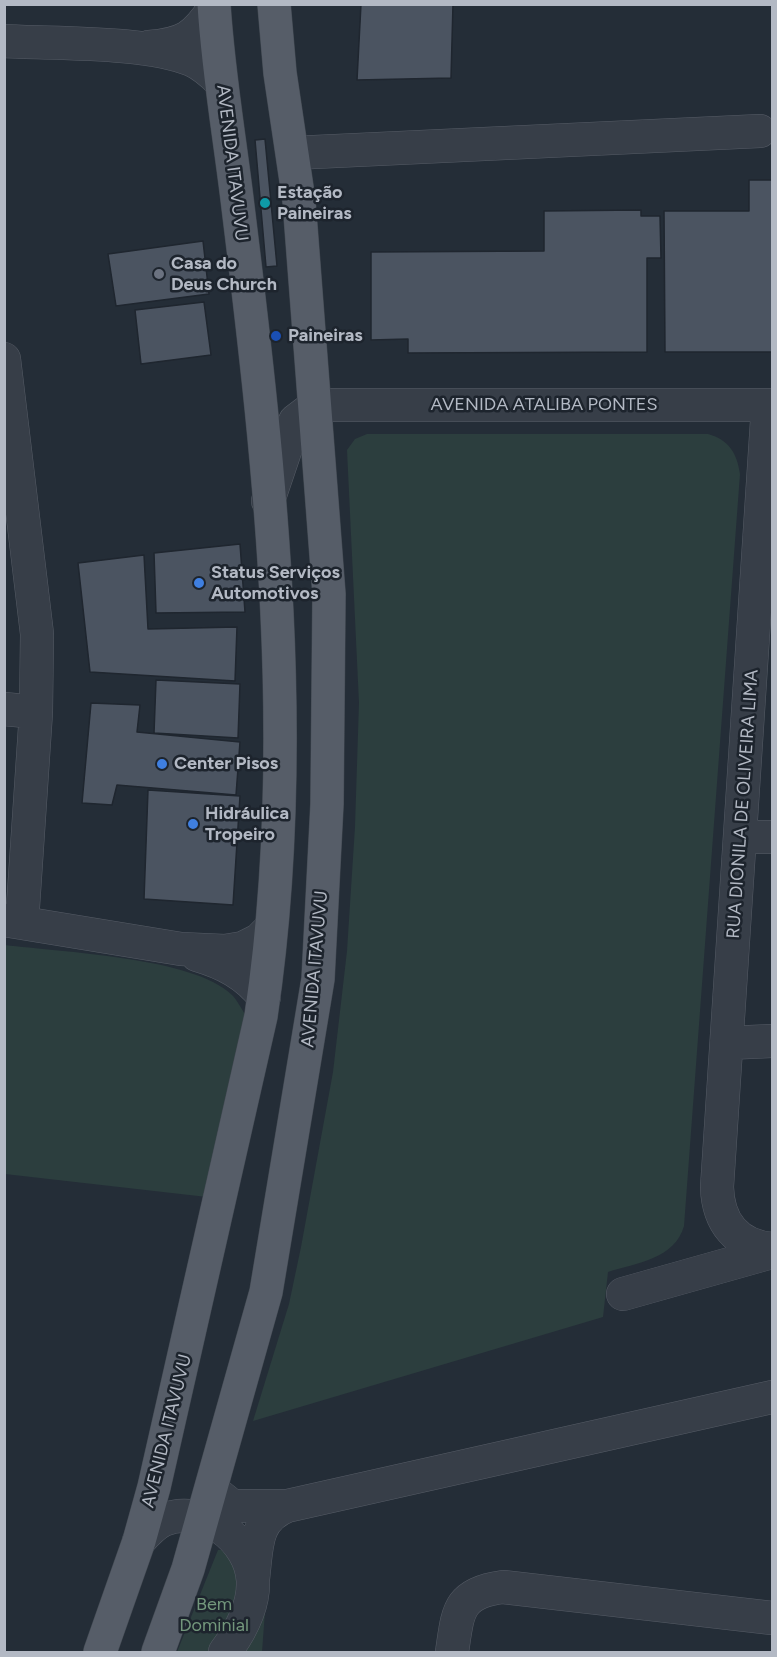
<!DOCTYPE html>
<meta charset="utf-8">
<style>
body{margin:0}
#map{position:relative;width:777px;height:1657px;overflow:hidden;background:#242d37;font-family:Figtree,sans-serif}
canvas{display:block}
.frame{position:absolute;inset:0;border:6px solid #b3b9c4;pointer-events:none}
</style>
<div id="map">
<canvas width="777" height="1657"></canvas>
<div class="frame"></div>
</div>
<script>
const ctx = document.querySelector('canvas').getContext('2d');
ctx.lineJoin = 'round';
function fillPath(path, color) { ctx.fillStyle = color; ctx.fill(path, 'evenodd'); }
function strokePath(path, color, width, dash) { ctx.strokeStyle = color; ctx.lineWidth = width; ctx.lineCap = dash ? 'butt' : 'round'; ctx.setLineDash(dash || []); ctx.stroke(path); }
function write(font, color, halo, rows, align = 'center') {
  ctx.font = font + ' Figtree,sans-serif'; ctx.lineWidth = 5; ctx.setLineDash([]); ctx.textBaseline = 'middle'; ctx.strokeStyle = halo; ctx.fillStyle = color; for (const [text, x, y, turn = 0] of rows) {
    ctx.save(); ctx.translate(x, y); ctx.rotate((+turn || 0) * Math.PI / 180); ctx.textAlign = isNaN(turn) ? turn : align; if (halo) ctx.strokeText(text, 0, 0); ctx.fillText(text, 0, 0); ctx.restore();
  }
}
const green = new Path2D(`
 M367 434H708C729 440 737 453 740 474L684 1226C675 1259 636 1263 608 1272L603 1317 253 1421 289 1304 301 1247 333 1072 347 951 355 827 359 703 347 450 355 439Z
 M5 945C59 952 194 957 232 995 237 1000 241 1008 245 1014L207 1197 5 1174Z
 M270 1544 262 1652H242Z
 M218 1550H223L238 1563V1605L214 1652H177Z`);
const building = new Path2D(`
 M361 4H453L451 78 357 80Z
 M265 139 277 266 266 267 255 140Z
 M749 180H772V352H665L664 211H749Z
 M641 210V216H660L661 258H647V352L408 353V339L371 340V252L544 251V211Z
 M203 241 209 294 116 306 108 254Z
 M204 302 211 355 141 364 135 310Z
 M240 544 245 612 156 613 154 553Z
 M144 555 148 629 237 627 235 681 90 672 78 563Z
 M156 680 240 684 238 738 154 733Z
 M91 703 140 705 137 732 240 742 236 795 117 785 112 805 82 803Z
 M148 790 240 796 233 905 144 899Z`);
const minor = new Path2D(`
 M4 41C56 44 146 41 192 60 203 65 212 73 221 82
 M149 47C184 44 195 37 214 8
 M293 153 760 131
 M4 359 37 634 36 712 22 922
 M768 405 717 1187C718 1222 737 1246 772 1249
 M268 501 295 421 316 405H772
 M4 709 36 712
 M741 837H772
 M4 920 181 949 225 951 243 948 259 940 271 928
 M197 955C224 963 246 974 264 997
 M727 1043 772 1041
 M623 1294 772 1252
 M212 1490 232 1506H287
 M139 1541C146 1533 153 1525 163 1520 204 1503 251 1540 253 1581 254 1607 240 1632 225 1652
 M253 1579C257 1547 254 1519 287 1506L772 1397
 M452 1652C458 1612 457 1593 503 1587L772 1618`);
const major = new Path2D(`
 M100 1652 139 1541 154 1487 261 1016C301 748 271 474 238 207 230 139 218 72 214 4
 M158 1652 188 1569 266 1292 318 979 327 804 329 594 299 201 280 73 274 4`);
const markers = [
 [265,203,6,"#0f9aa8"],
 [159,274,6,"#6b7280"],
 [276,336,6,"#1a4fb4"],
 [199,583,6,"#3f7fe0"],
 [162,764,6,"#3f7fe0"],
 [193,824,6,"#3f7fe0"]
];
const streetNames = [
 ["AVENIDA ITAVUVU",232,163,83],
 ["AVENIDA ATALIBA PONTES",544,405],
 ["RUA DIONILA DE OLIVEIRA LIMA",743,804,-86],
 ["AVENIDA ITAVUVU",315,969,-85],
 ["AVENIDA ITAVUVU",167,1431,-76]
];
const poiNames = [
 ["Estação",277,193],
 ["Paineiras",277,214],
 ["Casa do",171,264],
 ["Deus Church",171,285],
 ["Paineiras",288,336],
 ["Status Serviços",211,573],
 ["Automotivos",211,594],
 ["Center Pisos",174,764],
 ["Hidráulica",205,814],
 ["Tropeiro",205,835]
];
const parkNames = [
 ["Bem",214,1605],
 ["Dominial",214,1626]
];
fillPath(green, '#2c3e3e');
fillPath(building, '#4b5461');
strokePath(building, '#1f262f', 1.5);
strokePath(minor, '#565c66', 34);
strokePath(major, '#414851', 34);
strokePath(minor, '#373e48', 33);
strokePath(major, '#565d68', 33);
for (const [x, y, r, color] of markers) { const dot = new Path2D(); dot.arc(x, y, r, 0, 2 * Math.PI); ctx.fillStyle = color; ctx.fill(dot); strokePath(dot, '#1d242d', 2); }
write('18px', '#b3b9c4', '#1d242d', streetNames);
write('bold 18px', '#b3b9c4', '#1d242d', poiNames, 'left');
write('18px', '#73977c', '#1d242d', parkNames);
</script>
